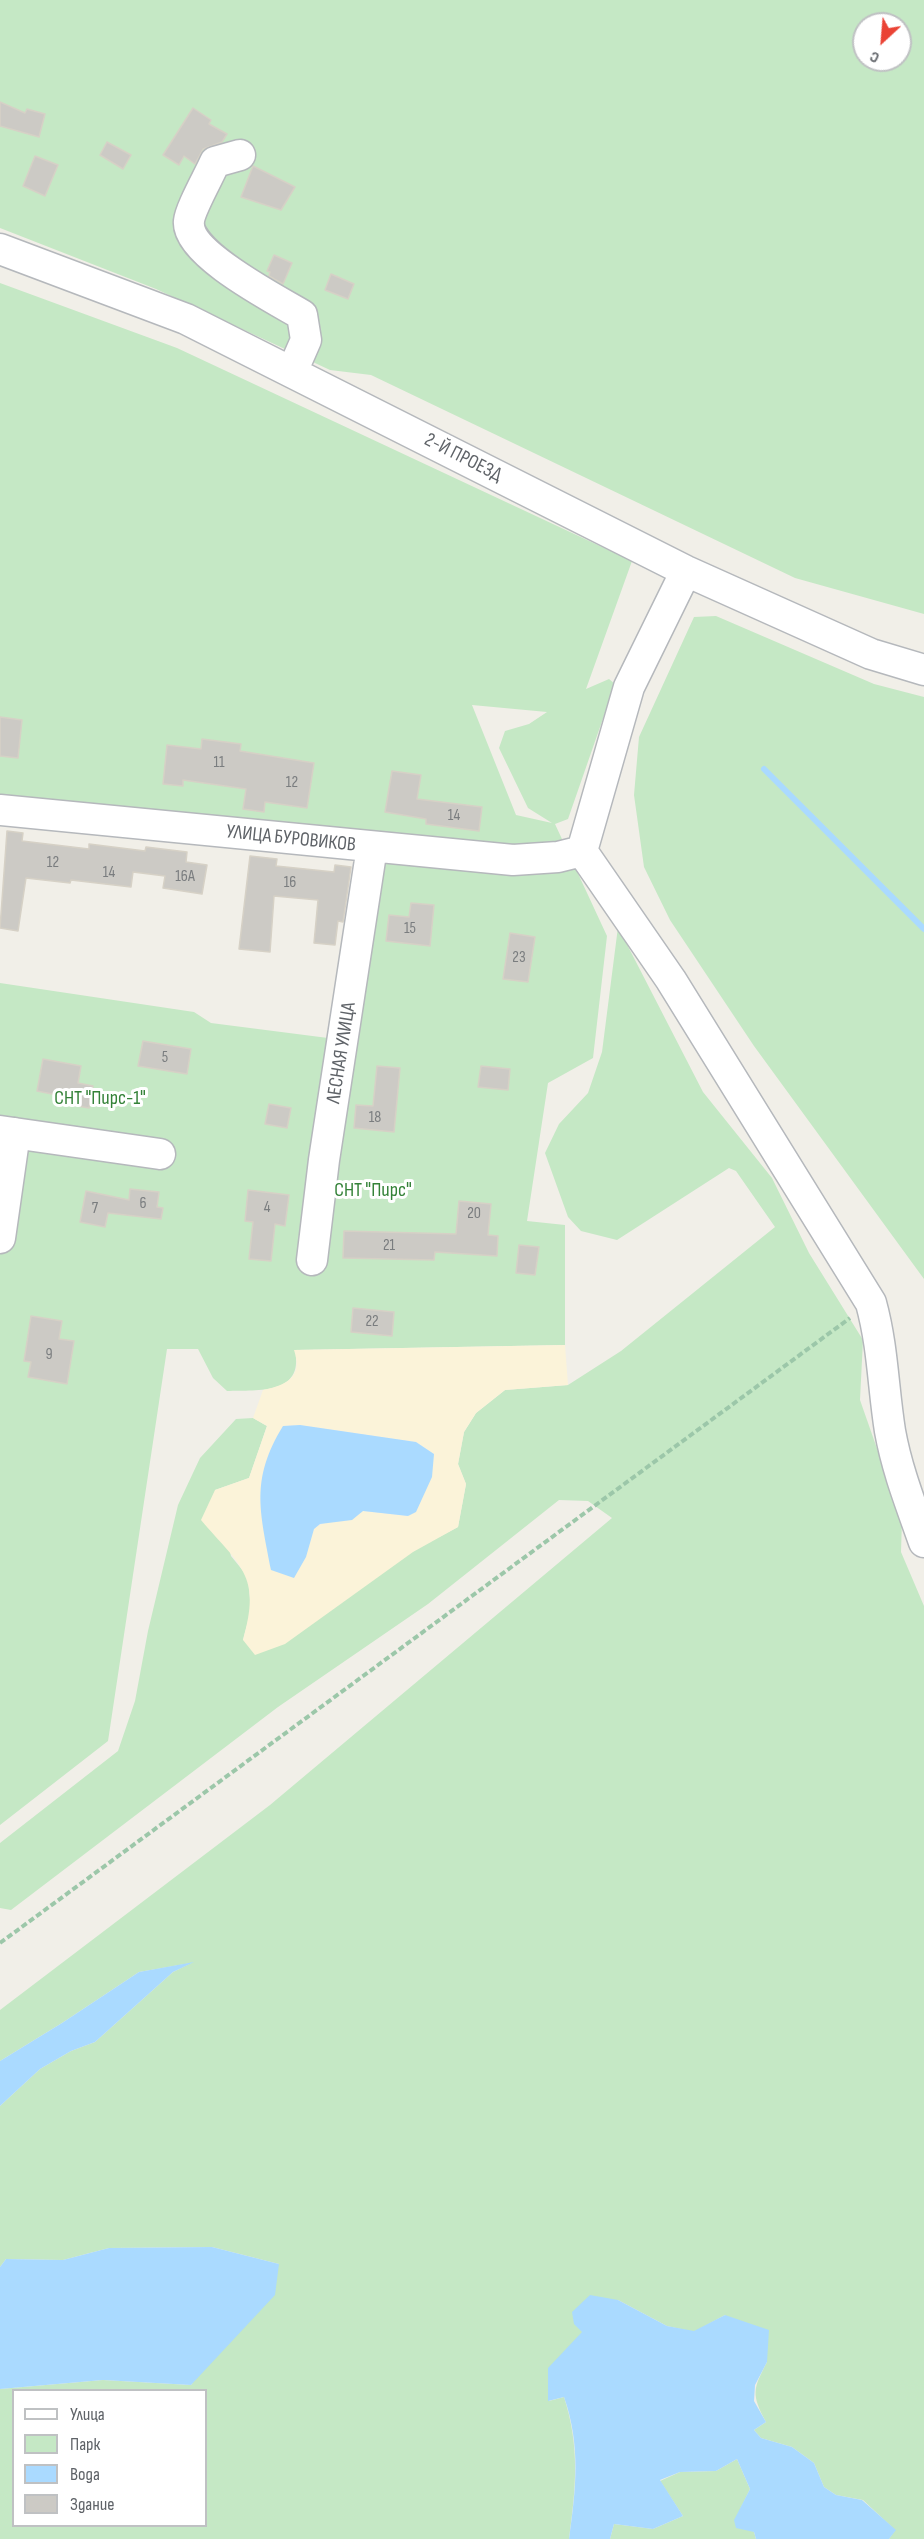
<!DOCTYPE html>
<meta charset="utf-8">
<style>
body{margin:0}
#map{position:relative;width:924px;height:2539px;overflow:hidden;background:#f1efe8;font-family:"Sofia Sans Condensed",sans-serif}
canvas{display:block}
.legend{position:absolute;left:12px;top:2389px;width:195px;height:138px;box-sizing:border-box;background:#fff;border:2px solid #bfc1c3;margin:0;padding:8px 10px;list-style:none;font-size:18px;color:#5f6368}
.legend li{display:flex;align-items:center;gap:12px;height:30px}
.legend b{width:30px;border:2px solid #bfc1c3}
.north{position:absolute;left:852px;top:12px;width:60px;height:60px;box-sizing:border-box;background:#fff;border:2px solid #bfc1c3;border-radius:50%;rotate:206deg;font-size:16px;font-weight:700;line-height:24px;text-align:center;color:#5f6368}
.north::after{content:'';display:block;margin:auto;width:21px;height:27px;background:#ea4335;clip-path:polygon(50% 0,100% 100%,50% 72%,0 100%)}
</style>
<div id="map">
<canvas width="924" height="2539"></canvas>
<ul class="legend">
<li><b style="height:8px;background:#fff"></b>Улица</li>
<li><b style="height:16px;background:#c5e8c5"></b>Парк</li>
<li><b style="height:16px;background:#aadaff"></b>Вода</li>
<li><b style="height:16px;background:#cccac5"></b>Здание</li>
</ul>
<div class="north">С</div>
</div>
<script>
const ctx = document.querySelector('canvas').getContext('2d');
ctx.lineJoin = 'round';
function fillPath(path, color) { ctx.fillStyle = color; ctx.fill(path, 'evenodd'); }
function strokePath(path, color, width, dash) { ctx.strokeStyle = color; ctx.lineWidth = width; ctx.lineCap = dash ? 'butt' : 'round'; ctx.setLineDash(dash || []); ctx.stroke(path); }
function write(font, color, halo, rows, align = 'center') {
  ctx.font = font + ' "Sofia Sans Condensed",sans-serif'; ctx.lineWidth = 6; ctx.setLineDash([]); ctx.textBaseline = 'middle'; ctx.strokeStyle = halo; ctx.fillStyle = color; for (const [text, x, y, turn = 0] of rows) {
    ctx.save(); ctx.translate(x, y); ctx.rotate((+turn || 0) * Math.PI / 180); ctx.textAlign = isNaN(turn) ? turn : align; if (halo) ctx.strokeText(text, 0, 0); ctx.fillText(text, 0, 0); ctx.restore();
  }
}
const green = new Path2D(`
 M0 0H924V614L795 578 371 375 330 370 156 289 0 228ZM864 24H900V60H864Z
 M0 283 177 348 632 561 586 689 609 679 615 684 568 819 555 824 607 936 593 1058 548 1083 527 1221 565 1225V1345L295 1350C304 1395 259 1390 227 1391L213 1378 198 1349H167L108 1741 0 1825V983L194 1012 211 1023 328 1038 366 832 0 797ZM472 705 547 712 529 724 505 731 499 748 528 808 552 823 516 815Z
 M716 616 874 684 924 697V1279L754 1046 670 920 644 867 634 795 639 737 694 617Z
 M618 927 703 1092 772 1178 809 1253 863 1340 860 1400 902 1520 901 1552 924 1606V2539H889L895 2530 863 2500 836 2495 824 2487 814 2463 792 2447 761 2438 754 2430 766 2422C751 2394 753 2389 767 2362L725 2315 694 2332 667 2326 618 2300 583 2332 549 2401 564 2397C580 2447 576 2488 569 2539H0V2389L103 2380 191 2385 279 2264 212 2247 109 2248 63 2260 6 2259 0 2267V2106L40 2069 71 2051 95 2042 173 1972 191 1963 139 1972 62 2023 0 2061V2010L270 1805 612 1518 588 1501 559 1500 428 1604 278 1707 11 1910 0 1908V1843L118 1751 135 1701 148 1631 178 1505 200 1458 236 1419 253 1418 267 1426 249 1478 215 1490 231 1556 248 1577 251 1610 243 1640 458 1527 466 1484 458 1464 464 1432 476 1413 505 1390 568 1385 621 1351 775 1227 736 1171 729 1168 617 1240 581 1231 568 1217 545 1153 559 1124 588 1093 602 1052ZM14 2390H206V2526H14Z
 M737 2459 750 2489 735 2520 754 2532 756 2539H610L614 2524 653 2529 683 2516 660 2481 680 2472 716 2471Z`);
const sand = new Path2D(`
 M565 1345 568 1385 505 1390 476 1413 464 1432 458 1464 466 1484 458 1527 413 1552 285 1644 255 1655 243 1640C262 1575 240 1566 201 1520L215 1490 249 1478 267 1426 253 1418 263 1390C287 1385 303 1377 294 1350ZM300 1425 416 1442 434 1454 408 1516 363 1511C346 1525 328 1517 314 1529L283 1426Z`);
const water = new Path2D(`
 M300 1425 416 1442 434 1454 432 1477 416 1512 408 1516 363 1511 352 1520 320 1524 314 1529 306 1557 294 1578 271 1570C260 1511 250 1480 283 1426Z
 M194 1962 173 1972 95 2042 71 2051 40 2069 0 2106V2061L62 2023 139 1972Z
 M212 2247 279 2264 275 2295 191 2385 103 2380 0 2389V2267L6 2259 63 2260 109 2248Z
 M590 2295 618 2300 667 2326 694 2331 725 2315 769 2330 767 2362 755 2385 754 2401 766 2422 754 2430 761 2438 792 2447 814 2463 824 2487 836 2495 862 2500 896 2530 889 2539H756L754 2532 736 2528 734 2520 750 2489 737 2459 716 2471 680 2472 660 2480 683 2516 653 2529 614 2524 610 2539H569C576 2489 581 2446 564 2397L548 2401V2368L582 2332 574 2324 572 2312Z`);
const stream = new Path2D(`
 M764 769 924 929`);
const building = new Path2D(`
 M0 102 25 113 27 109 45 114 39 137 0 126Z
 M193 108 211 120 209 124 227 134 222 142 203 149 195 164 184 156 179 165 163 155Z
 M107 142 131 155 123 169 100 155Z
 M35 156 58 165 45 196 23 186Z
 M253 166 295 187 281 210 241 197Z
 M274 255 292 263 283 284 269 276 270 272 267 271Z
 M331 274 354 284 348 299 325 290Z
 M0 717 22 720 18 758 0 756Z
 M202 739 241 744 240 751 314 763 307 808 265 802 264 812 243 809 246 789 183 780V786L163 784 167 745 201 749Z
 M392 771 421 775 417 799 482 807 479 831 426 824V819L385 812Z
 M7 831 23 833 22 841 89 849V844L145 851 146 847 187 852 186 862 207 865 202 894 163 888 165 876 133 872 131 887 71 880 70 883 26 878 18 931 0 928Z
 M250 856 277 859 276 866 334 872 335 865 351 867 343 922 338 921 335 945 314 943 318 900 274 896 270 952 239 949Z
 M411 903 434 905 430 946 386 941 389 915 409 917Z
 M510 933 535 937 528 982 503 979Z
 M143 1041 191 1049 187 1074 138 1066Z
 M43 1059 81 1066 78 1083 93 1086 89 1108 60 1103 62 1096 37 1091Z
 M377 1066 400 1068 394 1132 354 1128 356 1105 373 1106Z
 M481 1066 510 1069 508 1090 478 1087Z
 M269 1104 291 1108 287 1128 265 1124Z
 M130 1189 159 1192 157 1207 163 1208 161 1219 108 1213 105 1227 80 1222 86 1191 129 1200Z
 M248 1190 289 1195 285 1226 275 1224 271 1261 249 1259 253 1222 245 1221Z
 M459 1201 491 1204 488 1235 498 1236 497 1256 435 1252 434 1260 343 1258 344 1231 456 1234Z
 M519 1245 539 1247 535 1275 516 1273Z
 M353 1308 394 1312 392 1336 351 1332Z
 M31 1316 62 1321 59 1339 74 1341 67 1384 28 1377 31 1362 24 1361Z`);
const path = new Path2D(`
 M0 1943 850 1318`);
const minor = new Path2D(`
 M240 155 215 162C210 174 190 209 189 221 185 253 277 300 302 315L306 340 292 372
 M0 249 186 319 686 571 871 654 924 670
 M0 810 513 860 558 857 582 851
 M582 851 671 980 871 1303C883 1347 883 1387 890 1431 897 1470 911 1505 924 1542
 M582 851 629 687 686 571
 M0 1131 160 1154
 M0 1238 15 1133
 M312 1260 324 1160 372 847`);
const numberNames = [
 ["11",219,763],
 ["12",292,783],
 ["14",454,816],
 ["12",53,863],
 ["14",109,873],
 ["16А",185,877],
 ["16",290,883],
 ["15",410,929],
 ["23",519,958],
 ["5",165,1058],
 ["18",375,1118],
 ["6",143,1204],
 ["4",267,1208],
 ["7",95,1209],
 ["20",474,1214],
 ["21",389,1246],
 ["22",372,1322],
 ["9",49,1355]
];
const streetNames = [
 ["2-Й ПРОЕЗД",463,458,27],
 ["УЛИЦА БУРОВИКОВ",291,839,6],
 ["ЛЕСНАЯ УЛИЦА",342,1053,-81]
];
const parkNames = [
 ["СНТ \"Пирс-1\"",100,1099],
 ["СНТ \"Пирс\"",373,1191]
];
fillPath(green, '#c5e8c5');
fillPath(sand, '#fbf3d9');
fillPath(water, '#aadaff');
strokePath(stream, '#aadaff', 6);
fillPath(building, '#cccac5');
strokePath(building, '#d6d1c6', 1.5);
strokePath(minor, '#b5b8bc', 33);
strokePath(path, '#9cc7a9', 4, [6, 3]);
strokePath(minor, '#fff', 30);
write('16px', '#7a7d7f', null, numberNames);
write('20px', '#5f6368', '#fff', streetNames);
write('20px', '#348238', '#fff', parkNames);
</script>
